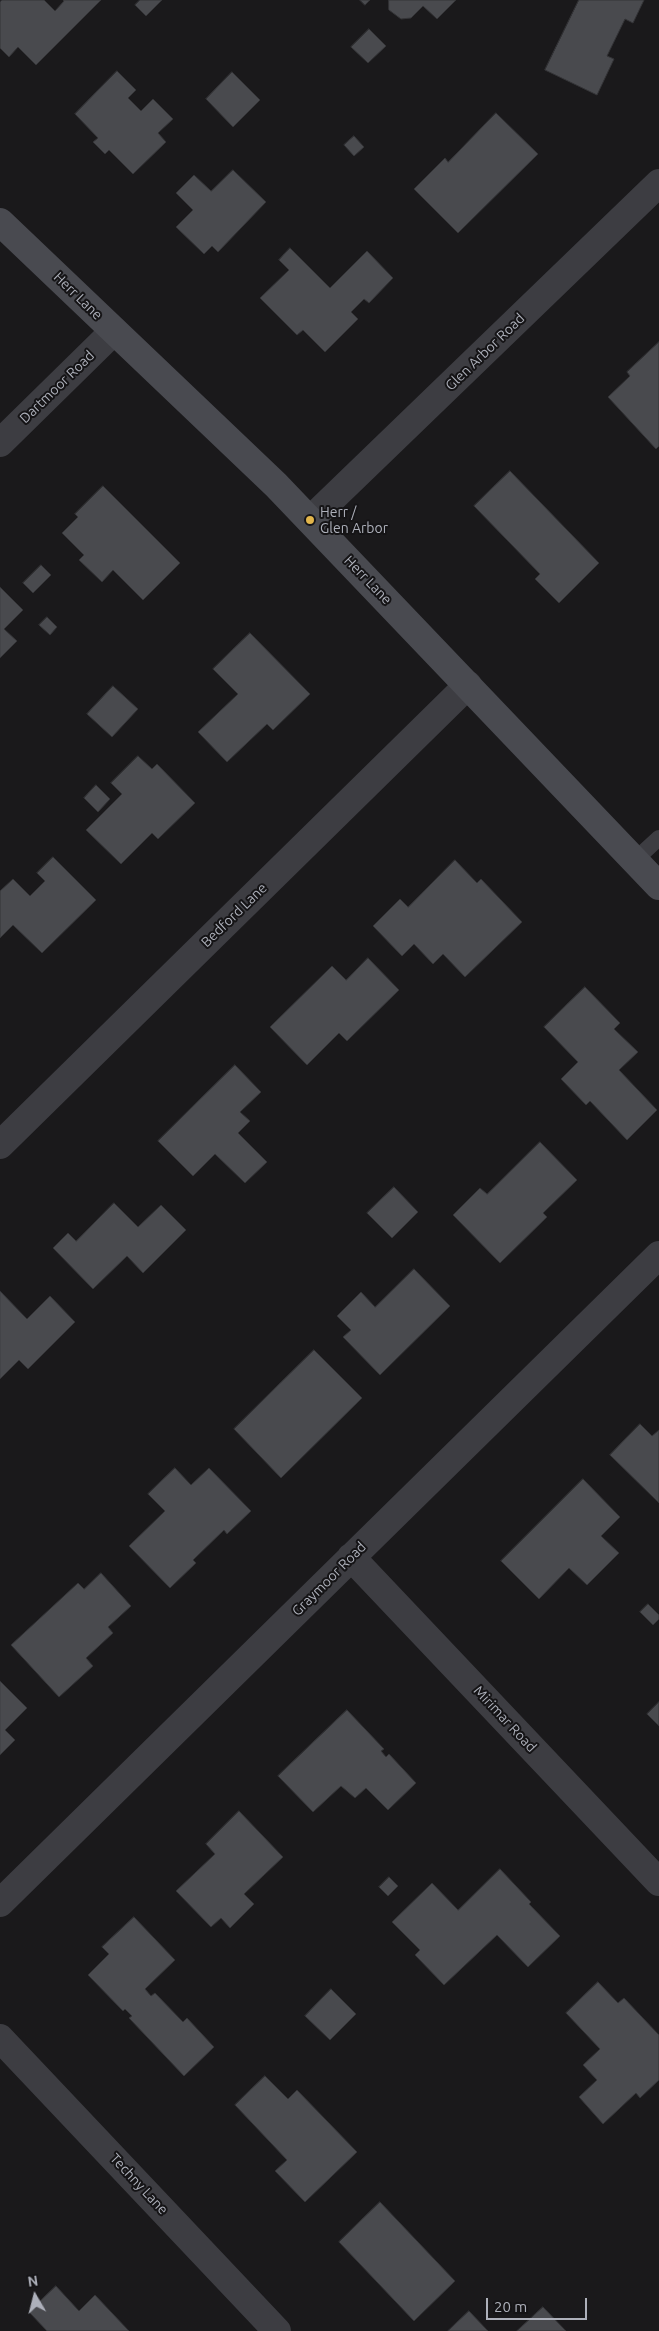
<!DOCTYPE html>
<style>
body{margin:0}
#map{position:relative;width:659px;height:2331px;overflow:hidden;background:#1a191b;font-family:Ubuntu,sans-serif}
canvas{display:block}
.north{position:absolute;left:10px;top:2271px;width:50px;height:50px;-webkit-text-stroke:4px #151416;paint-order:stroke;rotate:352deg;font-size:14px;font-weight:700;line-height:20px;text-align:center;color:#adb0ba}
.north::after{content:'';display:block;margin:auto;width:18px;height:22px;background:#adb0ba;clip-path:polygon(50% 0,100% 100%,50% 72%,0 100%)}
.scale{position:absolute;left:486px;top:2298px;width:101px;height:22px;box-sizing:border-box;border:2px solid #adb0ba;border-top:0;padding-left:6px;font-size:15px;line-height:18px;white-space:nowrap;color:#adb0ba;-webkit-text-stroke:4px #151416;paint-order:stroke}
</style>
<div id="map">
<canvas width="659" height="2331"></canvas>
<div class="north">N</div>
<div class="scale">20 m</div>
</div>
<script>
const ctx = document.querySelector('canvas').getContext('2d');
ctx.lineJoin = 'round';
function fillPath(path, color) { ctx.fillStyle = color; ctx.fill(path, 'evenodd'); }
function strokePath(path, color, width, dash) { ctx.strokeStyle = color; ctx.lineWidth = width; ctx.lineCap = dash ? 'butt' : 'round'; ctx.setLineDash(dash || []); ctx.stroke(path); }
function write(font, color, halo, rows, align = 'center') {
  ctx.font = font + ' Ubuntu,sans-serif'; ctx.lineWidth = 4; ctx.setLineDash([]); ctx.textBaseline = 'middle'; ctx.strokeStyle = halo; ctx.fillStyle = color; for (const [text, x, y, turn = 0] of rows) {
    ctx.save(); ctx.translate(x, y); ctx.rotate((+turn || 0) * Math.PI / 180); ctx.textAlign = isNaN(turn) ? turn : align; if (halo) ctx.strokeText(text, 0, 0); ctx.fillText(text, 0, 0); ctx.restore();
  }
}
const building = new Path2D(`
 M2 0H44L55 11 64 1 63 0H101L36 65 18 47 9 57 0 48V2Z
 M140 0H162L146 16 135 5Z
 M360 0H370L365 5Z
 M389 0H456L437 19 423 6 411 18 401 19 389 10Z
 M579 0H644L633 23 625 19 607 56 614 59 597 95 545 70Z
 M369 29 386 46 368 63 351 47Z
 M117 71 136 90 128 98 141 111 153 99 173 119 158 133 166 142 133 174 109 150 105 154 93 142 98 138 75 114Z
 M232 72 260 100 233 127 206 99Z
 M496 113 538 154 458 233 414 189 445 158 448 162Z
 M354 136 364 147 354 156 344 145Z
 M233 170 266 202 218 252 212 246 204 254 176 227 193 210 176 193 194 175 211 191Z
 M290 248 330 288 367 251 393 278 369 303 364 299 351 312 358 319 325 352 303 330 297 335 260 298 289 270 279 260Z
 M659 342V446L656 449 608 397 630 376 627 372Z
 M510 471 599 563 559 603 535 579 540 574 474 506Z
 M103 486 180 563 143 600 113 570 102 582 79 560 84 555 62 533 78 517 75 514Z
 M41 565 51 575 33 593 23 583Z
 M0 587 23 610 4 629 17 641 0 658Z
 M47 617 57 627 50 635 39 625Z
 M250 633 310 694 273 730 267 724 227 762 198 732 238 694 213 669Z
 M113 686 138 709 112 737 87 714Z
 M138 756 152 769 157 764 195 803 158 839 152 833 121 864 86 830 122 794 111 783Z
 M96 785 110 799 98 812 84 798Z
 M53 857 96 900 42 953 13 925 0 938V891L13 879 30 896 45 881 37 873Z
 M455 860 477 883 481 879 522 922 465 977 443 954 433 964 414 944 402 956 373 926 400 899 408 907Z
 M368 958 399 990 347 1041 339 1033 307 1065 270 1027 332 966 346 980Z
 M585 987 620 1023 614 1029 638 1052 619 1070 657 1110 627 1140 590 1101 586 1105 561 1079 578 1062 544 1027Z
 M235 1065 261 1092 240 1112 250 1121 238 1133 267 1162 245 1183 215 1154 193 1176 158 1141Z
 M540 1142 577 1180 543 1213 547 1217 500 1263 453 1215 480 1188 487 1194Z
 M394 1187 418 1212 392 1238 367 1213Z
 M114 1203 138 1227 161 1205 186 1230 143 1273 127 1256 93 1289 53 1248 68 1233 76 1241Z
 M414 1269 450 1306 380 1375 343 1337 351 1330 337 1316 361 1292 375 1307Z
 M0 1291 27 1319 50 1296 75 1322 28 1369 19 1360 0 1379Z
 M314 1350 362 1398 281 1478 234 1429Z
 M640 1424 652 1436 659 1430V1503L610 1455Z
 M175 1468 191 1485 209 1468 251 1511 227 1534 224 1530 193 1560 196 1563 170 1588 129 1546 165 1511 148 1494Z
 M583 1479 620 1517 601 1536 619 1553 587 1585 569 1568 539 1599 501 1561Z
 M101 1573 131 1606 108 1627 113 1633 86 1658 93 1666 59 1697 11 1645 78 1583 84 1589Z
 M648 1604 659 1615V1619L653 1625 640 1612Z
 M0 1681 27 1708 5 1730 15 1740 0 1755Z
 M659 1702V1726L647 1714Z
 M347 1710 384 1749 381 1751 386 1757 389 1754 416 1783 388 1810 366 1788 355 1798 341 1786 313 1812 278 1776Z
 M239 1811 283 1857 244 1894 254 1904 230 1928 221 1918 211 1927 176 1891 215 1854 206 1844Z
 M500 1869 531 1902 529 1904 560 1936 528 1967 497 1935 444 1985 415 1955 420 1950 392 1922 432 1883 458 1910Z
 M389 1877 398 1886 388 1896 379 1887Z
 M134 1917 175 1960 145 1989 151 1996 155 1993 183 2022 187 2018 214 2047 184 2076 129 2018 132 2016 125 2009 123 2011 88 1975 109 1954 102 1947Z
 M598 1982 618 2003 624 1998 659 2035V2080L640 2098 636 2093 603 2124 579 2097 597 2080 583 2065 600 2049 566 2013Z
 M331 1989 356 2014 330 2040 305 2016Z
 M265 2076 288 2099 297 2090 357 2152 305 2202 275 2171 287 2160 235 2105Z
 M380 2202 455 2281 414 2321 339 2242Z
 M56 2286 79 2311 95 2295 129 2331H47L29 2312Z
 M543 2307 566 2331H517Z
 M469 2311 488 2331H448Z`);
const lane = new Path2D(`
 M635 860 659 838`);
const street = new Path2D(`
 M0 443 114 331
 M310 520 659 183
 M0 1145 468 685
 M351 1557 659 1882
 M0 1903 659 1255
 M0 2038 277 2331`);
const secondary = new Path2D(`
 M0 222 276 485 659 886`);
const markers = [
 [310,520,5,"#e2b54b"]
];
const streetNames = [
 ["Herr Lane",78,296,44],
 ["Glen Arbor Road",485,352,-44],
 ["Dartmoor Road",57,387,-44],
 ["Herr Lane",368,580,46],
 ["Bedford Lane",234,915,-44],
 ["Graymoor Road",329,1579,-45],
 ["Mirimar Road",505,1719,47],
 ["Techny Lane",139,2184,47]
];
const poiNames = [
 ["Herr /",320,512],
 ["Glen Arbor",320,528]
];
fillPath(building, '#494a4e');
strokePath(building, '#343437', 1);
strokePath(lane, '#3d3d42', 16);
strokePath(street, '#3d3d42', 28);
strokePath(secondary, '#494a50', 28);
for (const [x, y, r, color] of markers) { const dot = new Path2D(); dot.arc(x, y, r, 0, 2 * Math.PI); ctx.fillStyle = color; ctx.fill(dot); strokePath(dot, '#151416', 2); }
write('14px', '#adb0ba', '#151416', streetNames);
write('14px', '#adb0ba', '#151416', poiNames, 'left');
</script>
